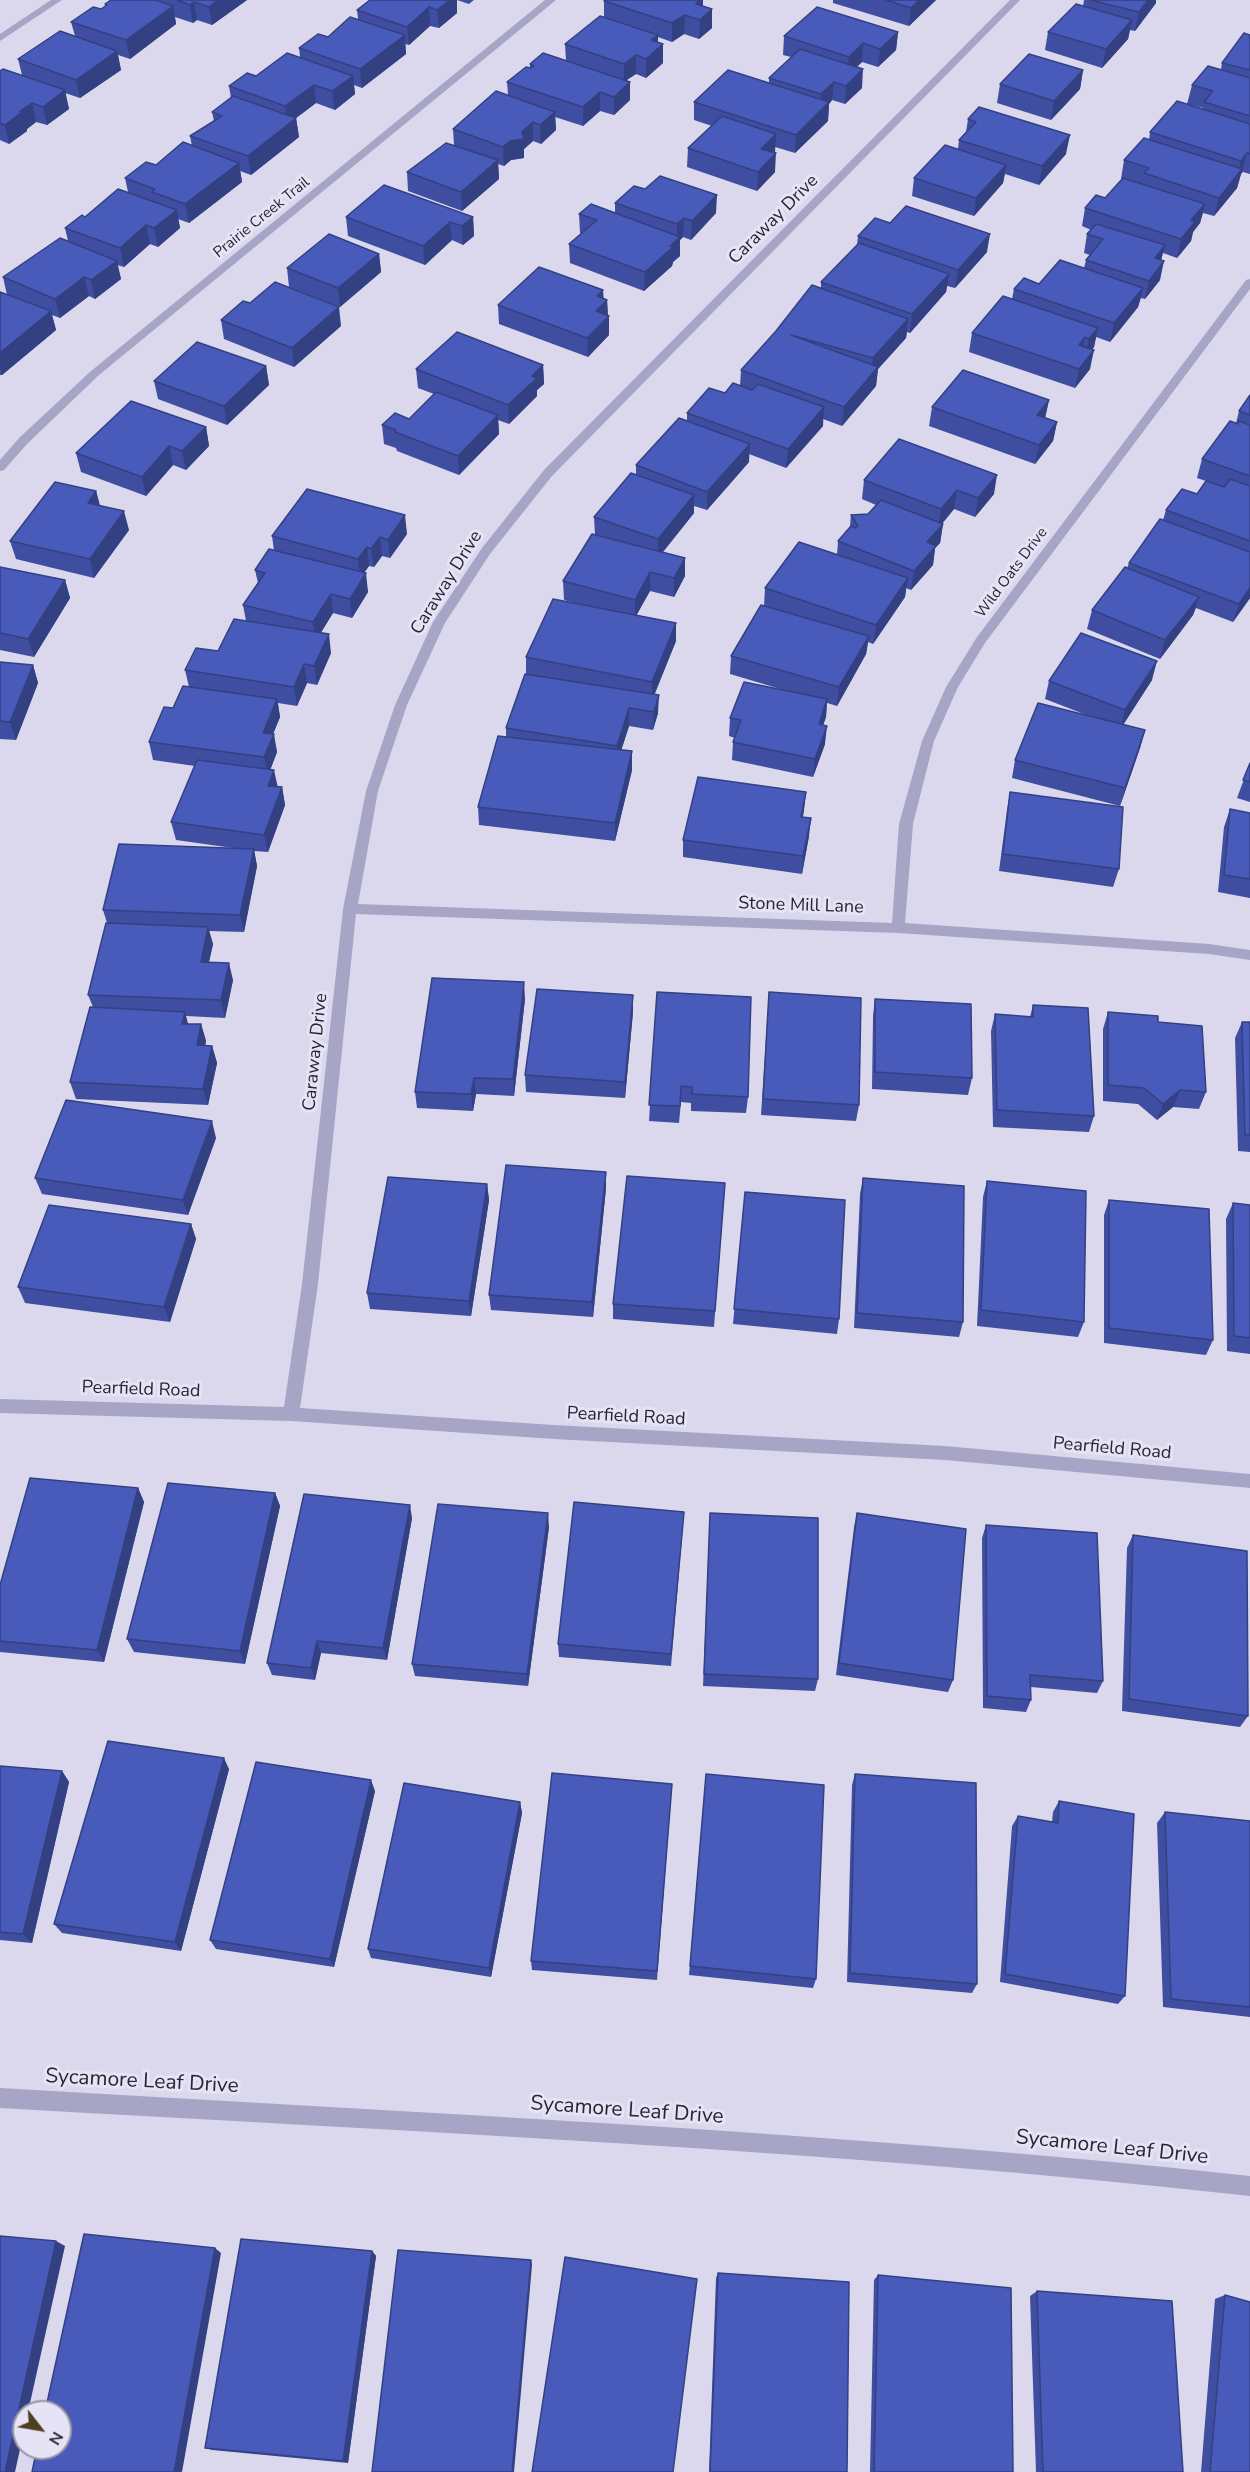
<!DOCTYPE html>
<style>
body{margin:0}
#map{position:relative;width:1250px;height:2472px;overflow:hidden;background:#dbd8ee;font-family:"Nunito Sans",sans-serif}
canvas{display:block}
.north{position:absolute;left:12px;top:2400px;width:60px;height:60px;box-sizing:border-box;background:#e6e3f6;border:2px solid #9998a7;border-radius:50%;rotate:121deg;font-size:16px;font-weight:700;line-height:24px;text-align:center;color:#262731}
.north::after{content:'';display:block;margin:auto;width:21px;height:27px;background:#4e3f1f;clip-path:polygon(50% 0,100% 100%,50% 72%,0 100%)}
</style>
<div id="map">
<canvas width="1250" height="2472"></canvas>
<div class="north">N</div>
</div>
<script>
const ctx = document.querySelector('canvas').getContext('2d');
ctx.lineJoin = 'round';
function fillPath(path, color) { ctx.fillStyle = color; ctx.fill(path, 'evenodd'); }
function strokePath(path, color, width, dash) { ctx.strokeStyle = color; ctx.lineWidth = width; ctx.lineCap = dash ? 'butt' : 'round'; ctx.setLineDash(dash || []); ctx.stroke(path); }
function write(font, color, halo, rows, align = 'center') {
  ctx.font = font + ' "Nunito Sans",sans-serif'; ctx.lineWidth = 6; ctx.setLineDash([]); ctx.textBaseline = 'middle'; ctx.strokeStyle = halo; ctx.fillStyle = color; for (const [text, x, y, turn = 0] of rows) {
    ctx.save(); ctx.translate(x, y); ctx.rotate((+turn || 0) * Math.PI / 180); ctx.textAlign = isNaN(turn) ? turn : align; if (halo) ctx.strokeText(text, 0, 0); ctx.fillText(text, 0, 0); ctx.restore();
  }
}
const minor = new Path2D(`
 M51 0H62L0 41V34Z
 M545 0H556L99 375 27 444 4 470 0 471V460L19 438 91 371Z
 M1010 0H1020L552 476 490 554 445 623 407 705 378 791 358 904 892 923 899 824 922 741 946 687 977 637 1246 280 1250 279V289L985 643 958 687 934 741 913 824 905 923 1209 944 1250 950V960L1209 954 898 933 356 914 318 1284 300 1408 554 1425 945 1446 1250 1474V1488L945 1460 554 1439 291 1421 0 1413V1399L284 1407 302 1284 343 909 366 791 395 705 433 622 482 548 544 470Z
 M0 2088C417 2113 835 2131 1250 2176V2196C835 2150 417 2132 0 2108Z`);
const wall = new Path2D(`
 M111 0H247L212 25 197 20 193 23 175 17 176 24 130 59 118 55 121 70 80 98 65 93 69 109 47 125 36 122 27 129V131L9 144 0 140V71L22 75 18 59 75 36 71 22 101 9 106 6 105 4Z
 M457 0V13L439 28 430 26 409 45 405 44 406 54 362 88 354 85 355 94 335 110 316 103 296 118 299 137 251 175 240 171 242 182 189 223 178 219 180 228 158 247 150 244 124 267 117 265 121 279 95 299 89 296 60 318 52 315 56 330 2 375H0V292L7 295 3 277 68 241 65 228 128 192 125 178 156 165 192 146 190 136 214 121 212 112 231 98 229 86 256 76 300 57 299 48 328 37 358 19 357 10Z
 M457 0H474L469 4Z
 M703 0V6L712 9V28L699 39 684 34 672 42 658 37V42L663 44V63L646 78 636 74 626 80 630 82V100L614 115 600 111 583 126 555 117 556 130 541 144 533 141 524 149V158L511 160 504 166 498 164 499 179 462 211 408 191 407 172 454 145 453 129 508 95 507 82 530 68V64L566 61 565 44 604 17V1Z
 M833 0H936L909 26 833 3Z
 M1084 0H1156V3L1135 31 1130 30 1128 39 1102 68 1045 50 1048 32 1083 6Z
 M898 32 896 50 878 67 862 62 857 67 862 88 845 104 832 100 829 104 828 121 795 153 775 147V172L757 191 687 167 688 148 712 126 694 120V102L769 83V78L791 57 783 55 784 36Z
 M1250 35V174L1243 172 1241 174 1237 188 1214 216 1203 213 1200 223 1193 232 1191 241 1177 258 1163 253 1161 260 1160 280 1145 299 1141 298 1138 307 1110 342 1096 337 1094 347 1091 350 1090 369 1075 388 969 352 972 333 1012 299 1014 289 1039 284 1084 268 1086 260 1090 255 1084 253 1087 234 1091 230 1082 226 1085 208 1105 198 1122 179H1121L1124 160 1149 140 1150 132 1203 109V108L1187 104 1192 85 1221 69 1222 63Z
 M1083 70 1080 89 1051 120 997 103 1000 84Z
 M968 119 1066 154 1039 185 1005 174 1003 183 974 216 912 196 914 178 958 149 959 140 966 132Z
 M615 203 716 213 691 240 683 237 680 240V256L673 262 672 266 644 291 570 263 569 244 582 233H580L579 214 615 213Z
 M346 217H473L474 236 463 245 452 240 425 265 348 236Z
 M858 236 987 252 955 288 947 286 946 292 910 333 907 332 906 338 878 369 876 386 842 426 823 419V426L786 468 749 454V462L707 510 694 506V513L663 552 685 558V576L674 597 650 591 636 615 676 623V641L654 694 658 713 653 730 629 726 621 750 632 751V770L615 841 479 825 478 807 506 737V728L526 674V657L578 604 564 600 563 581 595 535 594 517 636 475V465L687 421V413L740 386 741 370 821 288V282L857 245Z
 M379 254 381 272 340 307 289 287 287 268Z
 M603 290V298L607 300 608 316 609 335 588 357 499 324 498 305Z
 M250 303 341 326 294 367 224 339 221 320Z
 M543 365 544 384 537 390V396L509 424 498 420 499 434 459 475 397 451 396 448 384 444 382 425 409 419 434 394 418 388 416 369Z
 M266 366 269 385 227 425 158 399 154 381Z
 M1250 395V598L1233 622 1196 608 1193 615 1160 659 1087 629 1092 610 1127 568 1129 563 1163 520 1166 510 1215 484 1197 478 1202 459 1236 423 1239 411Z
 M1049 400 1045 418 1057 422 1053 441 1035 464 929 426 932 407Z
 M206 427 209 446 186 470 173 465 146 496 81 472 76 453Z
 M864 480 994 494 975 517 954 509 942 524H943L940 543 935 548 933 565 911 590 906 588 905 597 873 644 868 642 866 654 837 706 827 703 826 717 823 725 825 744 813 777 732 760 733 742 735 738 729 736 730 718 787 691 730 674 731 656 764 606 765 588 837 555 838 541 850 527 851 515 868 514 876 505 862 499Z
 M96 491 100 506 129 530 94 578 16 559 10 541Z
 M407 534 390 558 382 556 374 567 369 566 364 573 368 592 352 618 333 613 320 633 331 653 317 685 307 683 297 706 278 703 280 717 273 734 277 752 270 770 277 787H282L285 805 268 852 254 851 257 866 244 932 209 931 213 944 209 962 233 980 225 1018 186 1016 188 1024H201L206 1041 205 1046H212L217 1063 208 1105 76 1099 70 1082 93 1007 88 995 107 923 103 910 233 848 176 840 171 822 195 766 153 760 149 742 189 687 185 670 218 651 246 621 243 605 258 583 255 570 274 551 272 536Z
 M0 567 65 580 70 598 34 657 0 650Z
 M0 662 33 665 38 683 16 740 0 739Z
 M1152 680 1123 725 1145 730 1140 748 1120 806 1012 778 1015 760 1089 716 1045 699 1049 681Z
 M1250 763V802L1237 798Z
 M806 792 803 817 809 836 802 874 683 857V840Z
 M1010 792 1119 869 1113 887 999 871 1007 810Z
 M1230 809 1250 813V898L1218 892 1224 827Z
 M657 992 748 1097 746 1113 691 1111V1103L681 1102 679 1123 649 1121Z
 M769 992 859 1105 856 1121 761 1115Z
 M525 999 514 1096 476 1094 473 1111 417 1108 415 1092Z
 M875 999 972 1078 968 1095 872 1089 873 1016Z
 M1033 1005 1094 1116 1089 1132 993 1127 991 1031 995 1014 1030 1017Z
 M633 1012 625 1098 526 1092 525 1075Z
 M1108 1012 1158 1022 1206 1092 1199 1109 1173 1107 1157 1120 1138 1104 1103 1101V1029Z
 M1242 1022H1250V1152L1238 1151 1235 1038Z
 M216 1138 188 1215 42 1194 35 1178Z
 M606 1172V1188L593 1317 491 1310 489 1295Z
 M863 1178 963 1322 959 1337 854 1328 860 1194Z
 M987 1181 1084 1322 1078 1337 977 1326 983 1197Z
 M725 1183 714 1327 613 1319V1304Z
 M487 1184 489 1200 471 1316 370 1309 367 1293Z
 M745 1192 839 1319 837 1334 733 1324Z
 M1109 1200 1213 1340 1206 1355 1104 1343V1215Z
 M1233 1203 1250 1205V1354L1227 1351 1226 1219Z
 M191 1224 196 1239 170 1322 25 1303 18 1287Z
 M138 1488 144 1502 104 1662 0 1652V1585Z
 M275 1493 280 1506 245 1664 134 1652 127 1639Z
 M710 1513 818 1679 815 1691 703 1686Z
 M857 1513 953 1680 948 1692 836 1675 854 1527Z
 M412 1518 387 1660 321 1653 315 1680 272 1675 267 1663Z
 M683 1525 671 1666 559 1657 558 1644Z
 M986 1525 1103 1681 1097 1693 1031 1687V1700L1026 1712 983 1708 982 1538Z
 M549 1527 528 1686 415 1676 412 1664Z
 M1133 1535 1248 1716 1240 1727 1122 1711 1127 1548Z
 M0 1766 62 1771 69 1782 32 1943 0 1940Z
 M229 1769 181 1951 62 1933 54 1924Z
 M706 1774 816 1979 813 1988 689 1975Z
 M855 1774 977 1984 972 1993 847 1982 852 1785Z
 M672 1784 657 1980 532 1970 531 1961Z
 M375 1791 334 1967 216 1949 210 1940Z
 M1059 1801 1125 1996 1118 2004 1000 1982 1012 1826 1018 1816 1052 1822 1053 1812Z
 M520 1802 522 1813 491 1977 371 1958 368 1949Z
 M1165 1812 1250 1821V2017L1163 2007 1157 1823Z
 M372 2251 376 2256 348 2463 212 2450 205 2448Z
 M718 2273 847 2472H709L716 2278Z
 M878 2275 1013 2472H870L874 2280Z
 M1037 2291 1183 2472H1036L1030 2296Z
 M1225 2295 1250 2472H1201L1215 2299Z`);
const shadedWall = new Path2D(`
 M218 0H247L212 25 209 7Z
 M450 0H457V13L439 28 437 10Z
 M699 0H703V13L696 4Z
 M919 0H936L909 26 911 8Z
 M1148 0H1156V3L1135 31 1139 12Z
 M194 2 197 20 193 23 190 5Z
 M173 6 176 24 130 59 126 40Z
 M429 7 430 26 409 45 407 27Z
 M712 9V28L699 39 700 20Z
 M685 15 684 34 672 42V23Z
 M1132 20 1128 39 1102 68 1106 49Z
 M898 32 896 50 878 67 880 49Z
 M405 35 406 54 362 88 360 69Z
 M658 35V49L663 44V63L646 78V59L651 40Z
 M863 43 862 62 847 75 849 57Z
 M117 51 121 70 80 98 76 80Z
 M636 55V74L624 82V64Z
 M863 69 862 88 845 104 846 86Z
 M1083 70 1080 89 1051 120 1054 101Z
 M353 76 355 94 335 110 332 91Z
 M630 82V100L614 115V97Z
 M834 82 832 100 829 104 828 121 795 153 796 135 820 111 821 94Z
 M314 85 316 103 296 118 299 137 251 175 248 156 288 125 285 106Z
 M65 90 69 109 47 125 43 107Z
 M600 92V111L583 126V107Z
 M32 103 36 122 27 129V131L9 144 5 125 20 111Z
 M555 112 556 130 541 144 540 125Z
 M533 122V141L524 149V158L511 160 504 166 503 147Z
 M776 134 775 153 760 167 761 149Z
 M1070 135 1066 154 1039 185 1042 166Z
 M776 153 775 172 757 191 758 172Z
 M1247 153 1237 188 1214 216 1219 198 1238 175 1241 161Z
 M498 160 499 179 462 211 461 192Z
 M239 163 242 182 189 223 185 204Z
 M1006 165 1003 183 974 216 976 198Z
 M717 195 716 213 691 240 692 221Z
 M1205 204 1200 223 1193 232 1191 241 1177 258 1181 239 1191 220Z
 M177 210 180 228 158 247 154 228Z
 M473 217 474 236 463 245 462 226Z
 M684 218 683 237 680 240V256L673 262 672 266 644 291 645 272 677 239V224Z
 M450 222 452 240 425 265 423 246Z
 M146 225 150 244 124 267 120 248Z
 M990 234 987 252 955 288 958 270Z
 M1165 245 1160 264 1155 258Z
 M379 254 381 272 340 307 338 288Z
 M117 261 121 279 95 299 91 280Z
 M1164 261 1160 280 1145 299 1149 281Z
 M949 274 946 292 910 333 912 314Z
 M84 277 89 296 60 318 55 299Z
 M1143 288 1138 307 1110 342 1114 323Z
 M603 290 604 303 607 300 608 318 609 316V335L588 357 587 338 597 296Z
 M339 307 341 326 294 367 292 348Z
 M51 311 56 330 2 375 0 369V353Z
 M908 319 906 338 878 369 876 386 842 426 844 407 871 376 873 358Z
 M1098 328 1094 347 1085 357 1089 339Z
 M1085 337 1081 356 1079 345Z
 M1094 350 1090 369 1075 388 1079 369Z
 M543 365 544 384 537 390V396L509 424 508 405 532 376Z
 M266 366 269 385 227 425 224 406Z
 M1049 400 1045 418 1037 415Z
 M824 407 823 426 786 468 788 449Z
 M498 415 499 434 459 475 458 456Z
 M1057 422 1053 441 1035 464 1039 445Z
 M206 427 209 446 186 470 182 451Z
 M750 444 749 462 707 510V492Z
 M169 446 173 465 146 496 142 477Z
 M997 475 994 494 975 517 978 498Z
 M957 490 954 509 938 528 941 509Z
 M96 491 101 510 88 503Z
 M694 495V513L658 558V539Z
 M124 511 129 530 94 578 90 559Z
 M405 515 407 534 390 558 388 540Z
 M943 524 940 543 935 548 933 565 911 590 914 571 927 542Z
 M380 537 382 556 374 567 371 549Z
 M367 547 369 566 360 578 358 559Z
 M685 558V576L674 597V578Z
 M650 572V591L635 618V600Z
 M366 573 368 592 352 618 350 599Z
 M908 578 905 597 873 644 876 625Z
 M65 580 70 598 34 657 28 639Z
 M1250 588V598L1233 622 1239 604Z
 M331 594 333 613 316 641 313 622Z
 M1199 597 1193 615 1160 659 1165 640Z
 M676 623V641L652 701V682Z
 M329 634 331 653 317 685 314 666Z
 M869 636 866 654 837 706 839 687Z
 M1157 661 1152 680 1121 728 1125 710Z
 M304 664 307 683 297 706 294 687Z
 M33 665 38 683 16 740 10 722Z
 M659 695 658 713 653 730 654 712Z
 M277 699 280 717 266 751 263 733Z
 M827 699 826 717 817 743 819 724Z
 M629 708V726L617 764V746Z
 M827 726 825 744 813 777 815 759Z
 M1145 730 1140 748 1120 806 1125 788Z
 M274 734 277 752 268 776 264 757Z
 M632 751V770L615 841V823Z
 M274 770 278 788 268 786Z
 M282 787 285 805 268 852 264 835Z
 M806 792 804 810 799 835 801 817Z
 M811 818 809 836 802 874 803 856Z
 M254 849 257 866 244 932 240 915Z
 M208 927 213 944 205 979 201 962Z
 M229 963 233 980 225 1018 221 1000Z
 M524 982 525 999 514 1096 513 1079Z
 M633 995V1012L625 1098V1082Z
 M185 1012 189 1029 182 1024Z
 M201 1024 206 1041 202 1062 197 1045Z
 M212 1046 217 1063 208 1105 203 1089Z
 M474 1078 476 1094 473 1111 471 1094Z
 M1180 1090 1173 1107 1157 1120 1163 1104Z
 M212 1121 216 1138 188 1215 183 1200Z
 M606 1172V1188L593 1317 592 1302Z
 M487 1184 489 1200 471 1316 469 1301Z
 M191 1224 196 1239 170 1322 164 1307Z
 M138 1488 144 1502 104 1662 97 1650Z
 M275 1493 280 1506 245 1664 240 1651Z
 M410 1505 412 1518 387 1660 383 1648Z
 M548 1513 549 1527 528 1686 527 1674Z
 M317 1641 321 1653 315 1680 311 1668Z
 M224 1758 229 1769 181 1951 175 1942Z
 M62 1771 69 1782 32 1943 23 1934Z
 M371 1780 375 1791 334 1967 330 1959Z
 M520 1802 522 1813 491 1977 489 1968Z
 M56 2241 65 2246 28 2412H24V2431L15 2472H5Z
 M215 2248 221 2253 182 2472H174Z
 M372 2251 376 2256 348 2463 343 2461Z
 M531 2260 532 2265 514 2472H512Z`);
const building = new Path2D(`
 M111 0H155L173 6 126 40 71 22 93 7 101 9 107 5 105 4Z
 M177 0H218L209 7 194 2 190 5Z
 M370 0H450L437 10 429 7 407 27 357 10Z
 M605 0H699L696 4 712 9 700 20 685 15 672 23 604 1Z
 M886 0H919L911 8Z
 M1090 0H1148L1139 12Z
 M1076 4 1132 20 1106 49 1048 32Z
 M817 7 898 32 880 49 863 43 849 57 784 36Z
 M600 16 658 35 651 40 663 44 646 59 636 55 624 64 565 44Z
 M350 17 405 35 360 69 299 48 318 34 328 37Z
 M60 31 117 51 76 80 18 59Z
 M1244 33 1250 35V70L1222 63Z
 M800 49 863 69 846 86 834 82 821 94 769 78Z
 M287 53 353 76 332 91 314 85 285 106 229 86 247 73 256 76Z
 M543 53 630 82 614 97 600 92 583 107 507 82 526 67 531 68 534 66 530 64Z
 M1029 54 1083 70 1054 101 1000 84Z
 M1208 66 1250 78V116L1204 102 1213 91 1192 85Z
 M3 69 65 90 43 107 32 103 20 111 22 112 5 125 0 123V71Z
 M728 70 829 102 796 135 694 102Z
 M496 91 555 112 540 125 533 122 522 132 524 139 510 141 503 147 453 129Z
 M233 96 296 118 248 156 190 136 222 116 212 112Z
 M1177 101 1250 124V154L1247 153 1241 161 1150 132Z
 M979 107 1070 135 1042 166 959 140 976 122 968 119Z
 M722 116 776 134 761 149 776 153 758 172 688 148Z
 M1144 138 1242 169 1219 198 1144 173 1149 168 1124 160Z
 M183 142 239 163 185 204 152 192 155 189 125 178 146 162 156 165Z
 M446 143 498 160 461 192 407 172Z
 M945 145 1006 165 976 198 914 178Z
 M660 176 717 195 692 221 684 218 677 224 615 203 634 186 645 189Z
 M1123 178 1205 204 1191 220 1195 222 1181 239 1085 208 1096 195 1105 198Z
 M384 185 473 217 462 226 450 222 423 246 346 217Z
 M118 189 177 210 154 228 146 225 120 248 65 228 82 215 85 217Z
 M591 204 680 237 670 246 673 247 645 272 569 244 597 220 579 214Z
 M906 206 990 234 958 270 858 236 875 218 890 223Z
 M1096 224 1165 245 1155 258 1164 261 1149 281 1086 260 1103 239 1087 234Z
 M329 234 379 254 338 288 287 268Z
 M60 238 117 261 91 280 84 277 55 299 3 277Z
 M859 243 949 274 912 314 821 282Z
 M1060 260 1143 288 1114 323 1014 289 1024 278 1039 284Z
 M539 267 603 290 597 296 607 300 596 311 609 316 587 338 498 305Z
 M275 282 339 307 292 348 221 320 243 301 250 303Z
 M812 285 908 319 873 358 791 335 878 367 844 407 741 370 776 331Z
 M0 292 51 311 0 353Z
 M1003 296 1098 328 1089 339 1085 337 1079 345 1094 350 1079 369 972 333Z
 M457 332 543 365 532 376 537 378 508 405 416 369Z
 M197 342 266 366 224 406 154 381Z
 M963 370 1049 400 1037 415 1057 422 1039 445 932 407Z
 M733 383 752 390 758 384 824 407 788 449 687 413 709 388 725 393Z
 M436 392 498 415 458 456 395 432 396 430 382 425 395 413 409 419Z
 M1250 395V415L1239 411Z
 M131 401 206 427 182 451 169 446 142 477 76 453Z
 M679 418 750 444 707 492 636 465Z
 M1230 421 1238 424 1239 421 1250 425V476L1202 459Z
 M899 439 997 475 978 498 957 490 941 509 864 480Z
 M631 473 694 495 658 539 594 517Z
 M1230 479 1250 486V541L1166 510 1182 489 1197 494 1206 481 1224 487Z
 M55 482 96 491 88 503 124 511 90 559 10 541Z
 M307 489 405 515 388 540 380 537 371 549 367 547 358 559 272 536Z
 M881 500 943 524 927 542 936 546 914 571 838 541 851 526 855 528 858 526 851 515 868 514Z
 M1160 519 1250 552V588L1239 604 1129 563Z
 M592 534 685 558 674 578 650 572 635 600 563 581Z
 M799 542 908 578 876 625 765 588Z
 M269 549 366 573 350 599 331 594 313 622 243 605 265 573 255 570Z
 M0 567 65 580 28 639 0 633Z
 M1125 567 1199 597 1165 640 1092 610Z
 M553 599 676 623 652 682 526 657Z
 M761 605 869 636 839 687 731 656Z
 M234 619 329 634 314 666 304 664 294 687 185 670 196 648 218 651Z
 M1081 633 1157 661 1125 710 1049 681Z
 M0 662 33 665 10 722 0 721Z
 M525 674 659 695 654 712 629 708 617 746 506 728Z
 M744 682 827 699 819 724 827 726 815 759 733 742 741 720 730 718Z
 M183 686 277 699 263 733 274 734 264 757 149 742 164 707 173 708Z
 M1038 703 1145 730 1125 788 1015 760Z
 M498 736 632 751 615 823 478 807Z
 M197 760 274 770 268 786 282 787 264 835 171 822Z
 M1250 763V782L1243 780Z
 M698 777 806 792 801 817 811 818 803 856 683 840Z
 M1010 792 1123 807 1119 869 1003 854Z
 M1230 809 1250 813V879L1224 875Z
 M119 844 254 849 240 915 103 910Z
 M106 923 208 927 201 962 229 963 221 1000 88 995Z
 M432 978 524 982 513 1079 474 1078 471 1094 415 1092Z
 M537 989 633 995 625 1082 525 1075Z
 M657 992 751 997 748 1097 692 1094V1087L681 1086 680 1106 649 1105Z
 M769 992 861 998 859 1105 763 1099Z
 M875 999 971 1004 972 1078 875 1072Z
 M1033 1005 1088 1008 1094 1116 997 1110 995 1014 1033 1017Z
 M90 1007 185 1012 182 1024H201L197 1045 212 1046 203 1089 70 1082Z
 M1108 1012 1158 1016V1022L1202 1026 1206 1092 1180 1090 1163 1104 1144 1088 1108 1085Z
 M1242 1022H1250V1135H1245Z
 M66 1100 212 1121 183 1200 35 1178Z
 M506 1165 606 1172 592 1302 489 1295Z
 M627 1176 725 1183 715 1311 613 1304Z
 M388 1177 487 1184 469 1301 367 1293Z
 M863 1178 964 1186 963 1322 857 1313Z
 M987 1181 1086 1191 1084 1322 981 1310Z
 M745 1192 845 1200 839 1319 734 1309Z
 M1109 1200 1209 1209 1213 1340 1109 1328Z
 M1233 1203 1250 1205V1338L1234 1336Z
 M49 1205 191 1224 164 1307 18 1287Z
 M30 1478 138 1488 97 1650 0 1641V1585Z
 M168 1483 275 1493 240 1651 127 1639Z
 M304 1494 410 1505 383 1648 317 1641 311 1668 267 1663Z
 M574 1502 684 1512 671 1654 558 1644Z
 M438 1504 548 1513 527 1674 412 1664Z
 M710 1513 818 1518V1679L704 1674Z
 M857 1513 966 1529 953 1680 839 1663Z
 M986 1525 1097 1533 1103 1681 1030 1675 1031 1700 987 1696Z
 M1133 1535 1247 1551 1248 1716 1129 1699Z
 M108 1741 224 1758 175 1942 54 1924Z
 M256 1762 371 1780 330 1959 210 1940Z
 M0 1766 62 1771 23 1934 0 1932Z
 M552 1773 672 1784 657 1971 531 1961Z
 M706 1774 824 1785 816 1979 690 1966Z
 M855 1774 976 1783 977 1984 850 1973Z
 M404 1783 520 1802 489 1968 368 1949Z
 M1059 1801 1134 1814 1125 1996 1005 1974 1018 1816 1058 1823Z
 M1165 1812 1250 1821V2007L1171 1999Z
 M84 2234 215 2248 174 2472H32L37 2448H60V2412H45Z
 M0 2236 56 2241 5 2472H0Z
 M241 2239 372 2251 343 2461 205 2448Z
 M398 2250 531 2260 512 2472H372Z
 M565 2257 697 2279 673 2472H532Z
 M718 2273 849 2282 847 2472H710Z
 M878 2275 1011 2288 1013 2472H874Z
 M1037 2291 1172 2301 1183 2472H1043Z
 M1225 2295 1250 2302V2472H1210Z`);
const farStreetnames = [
 ["Prairie Creek Trail",262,218,-39],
 ["Wild Oats Drive",1012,573,-53]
];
const streetNames = [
 ["Caraway Drive",774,220,-45],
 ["Caraway Drive",447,583,-58],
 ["Stone Mill Lane",801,906,2],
 ["Caraway Drive",316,1052,-84],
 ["Pearfield Road",141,1390,2],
 ["Pearfield Road",626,1417,3],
 ["Pearfield Road",1112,1449,5]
];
const nearStreetnames = [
 ["Sycamore Leaf Drive",142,2082,3],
 ["Sycamore Leaf Drive",627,2111,4],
 ["Sycamore Leaf Drive",1112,2148,6]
];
fillPath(minor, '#a7a5c5');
fillPath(wall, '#3f4ea0');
fillPath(shadedWall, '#334082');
fillPath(building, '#495bba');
strokePath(building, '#334082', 1.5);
write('15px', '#262731', '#e6e3f6', farStreetnames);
write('18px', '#262731', '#e6e3f6', streetNames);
write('21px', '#262731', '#e6e3f6', nearStreetnames);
</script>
